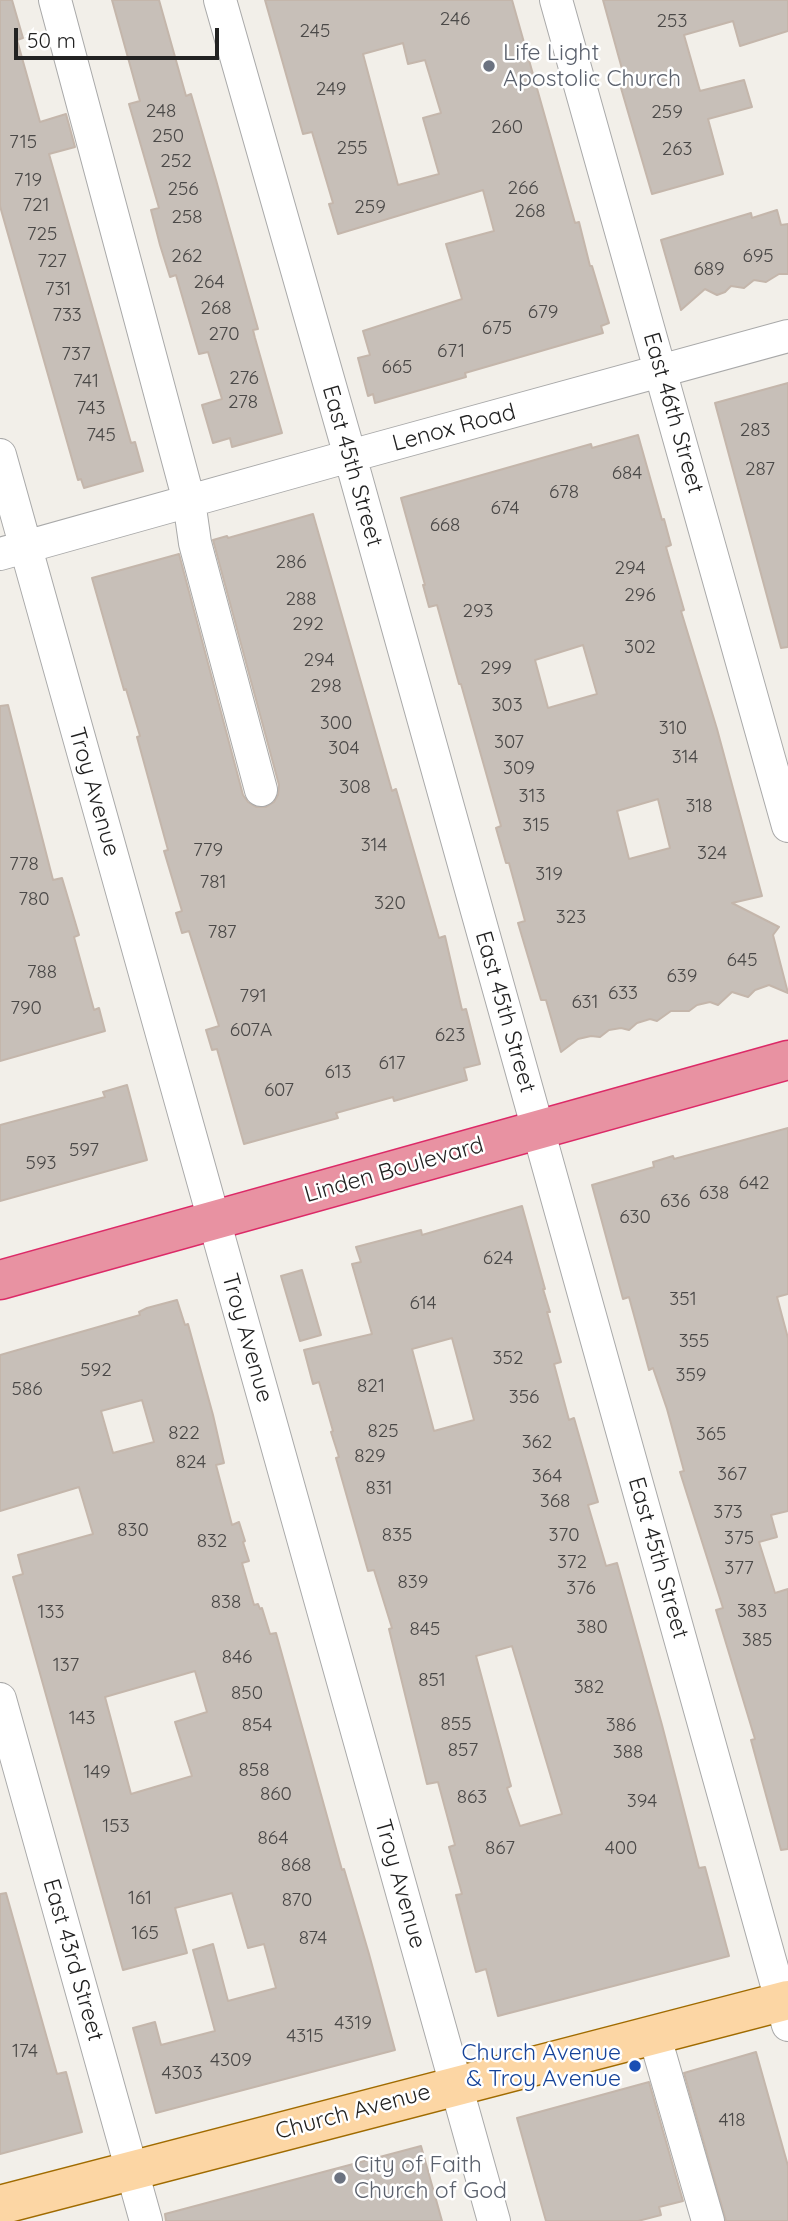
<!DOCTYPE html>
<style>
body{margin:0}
#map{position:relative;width:788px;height:2221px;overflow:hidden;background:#f2efe9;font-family:Quicksand,sans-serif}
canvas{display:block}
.scale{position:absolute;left:14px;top:28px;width:205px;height:32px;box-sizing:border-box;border:4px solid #222;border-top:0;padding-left:9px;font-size:21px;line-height:24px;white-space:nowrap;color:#222;-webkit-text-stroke:5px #fff;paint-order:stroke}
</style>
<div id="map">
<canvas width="788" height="2221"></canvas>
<div class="scale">50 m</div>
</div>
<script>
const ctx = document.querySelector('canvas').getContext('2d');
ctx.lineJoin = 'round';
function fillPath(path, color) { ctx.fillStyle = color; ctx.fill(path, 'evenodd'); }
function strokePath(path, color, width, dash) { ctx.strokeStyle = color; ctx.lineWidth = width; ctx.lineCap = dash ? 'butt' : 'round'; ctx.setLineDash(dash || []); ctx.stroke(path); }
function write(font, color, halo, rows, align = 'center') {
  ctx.font = font + ' Quicksand,sans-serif'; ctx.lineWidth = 5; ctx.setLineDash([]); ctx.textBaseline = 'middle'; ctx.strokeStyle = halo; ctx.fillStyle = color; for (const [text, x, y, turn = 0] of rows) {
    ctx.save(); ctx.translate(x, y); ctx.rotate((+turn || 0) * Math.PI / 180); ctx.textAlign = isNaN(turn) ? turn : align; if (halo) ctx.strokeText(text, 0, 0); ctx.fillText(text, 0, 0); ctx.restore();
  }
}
const building = new Path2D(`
 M0 0H12L23 38 17 40 40 122 66 114 75 147 49 154 131 443 135 442 143 471 84 488 81 479 78 480 0 206Z
 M112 0H159L186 96 191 94 216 180 258 329 253 330 255 338 282 433 232 447 230 438 213 443 202 405 222 399 208 352 199 354 176 275 170 277 160 245 151 210 159 208 129 104 140 101Z
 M265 0H512L575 223 579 222 590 266H592L609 323 601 326 603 333 465 373 466 377 375 403 373 394 368 396 358 358 370 355 363 331 462 299 446 244 494 231 483 190 338 234 329 204 333 203 312 132 303 134ZM403 43 408 64 425 60 441 113 423 118 439 174 398 185 363 54Z
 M603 0H788V31L740 46 733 21 684 35 700 91 744 80 752 107 708 119 723 174 652 194 621 88 627 87Z
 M777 210 781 225 788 224V274H779L766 282 754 280 744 288 731 286 725 292 717 295 705 289 681 310 661 240 751 213 752 218Z
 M788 383V647L781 648 715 403Z
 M638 435 662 520 664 519 671 545 666 547 684 610 681 611 717 729 762 896 732 903 779 927 773 935 788 993 769 985 755 990 748 997 732 992 718 1005 710 1002 697 1005 689 1011H671L657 1021 650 1019 637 1023 629 1030 621 1028 609 1030 600 1037 591 1036 578 1039 561 1052 546 1000H541L518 923 525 921 509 863H506L496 828 501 826 461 684H459L437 605 429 607 423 585H425L401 498 591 444 592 448ZM583 645 597 694 548 708 535 660ZM658 799 670 848 629 859 617 811Z
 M313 514 392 791 396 789 439 938 445 936 462 1010 466 1009 480 1064 464 1068 467 1080 394 1101 393 1097 336 1113 338 1118 244 1144 217 1049 212 1050 206 1030 219 1026 189 931 182 933 176 913 182 911 164 851 168 850 137 737 140 736 126 689 124 690 92 578 179 554 243 795 248 802 256 807H266L274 802 278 795 279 785 213 540 227 536 228 538Z
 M8 705 53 880 62 878 79 935 74 937 94 1010 99 1008 105 1031 0 1061V706Z
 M127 1085 147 1160 0 1201V1125L105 1097 103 1092Z
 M788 1128V1294L777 1297 788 1338V1511L771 1515 777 1537 759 1542 775 1593 788 1589V1849L781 1850 751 1740 755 1739 716 1610 723 1608 680 1472 684 1471 667 1409 653 1368 649 1370 629 1297 623 1299 592 1185 654 1167 653 1162 673 1156 674 1159Z
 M522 1206 545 1289H543L550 1312H547L561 1362 554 1364 569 1420 574 1418 598 1502 588 1505 606 1566 617 1563 662 1725 699 1868 705 1867 729 1956 498 2016 486 1969 476 1972 456 1895 462 1894 449 1847 455 1845 438 1782 427 1784 389 1629 392 1628 374 1570 368 1571 336 1458 339 1457 331 1432 333 1431 319 1382 313 1384 304 1350 372 1334 352 1264 361 1262 356 1247 421 1230 422 1235ZM452 1338 474 1420 434 1431 412 1349ZM512 1646 562 1814 520 1826 507 1788 511 1786 476 1656Z
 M302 1270 321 1335 300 1341 281 1276Z
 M177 1300 185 1325 188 1324 213 1415 224 1463 216 1465 232 1525 239 1522 245 1541 243 1542 249 1561 242 1563 254 1605 258 1604 260 1609 262 1608 270 1634 276 1633 342 1870 344 1869 369 1954 395 2050 156 2113 133 2028 155 2022 161 2045 215 2031 193 1950 213 1944 228 2001 276 1988 264 1944 248 1948 232 1893 175 1908 187 1953 123 1970 13 1577 23 1574 18 1555 93 1534 79 1487 0 1511V1355L140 1315 139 1312 147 1308ZM142 1400 154 1442 113 1453 101 1411ZM195 1671 207 1712 175 1722 192 1776 131 1794 105 1697Z
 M6 1893 57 2074 66 2072 82 2132 0 2154V1894Z
 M756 2052 788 2166V2221H726L684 2073Z
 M649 2082 683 2201 659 2207 661 2215 638 2221H546L517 2118Z
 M421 2146 442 2221H166L165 2214Z`);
const minor = new Path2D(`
 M55 0 189 501 195 543 261 790
 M220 0 350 456 788 2025
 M556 0 788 826
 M0 455 494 2221
 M0 554 350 456 788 336
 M0 1699 146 2221
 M654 2034 708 2221`);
const major = new Path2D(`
 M0 2205 788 2000`);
const highway = new Path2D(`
 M0 1280 788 1060`);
const markers = [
 [489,66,7,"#6b7280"],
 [635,2066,7,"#1a4fb4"],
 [340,2178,7,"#6b7280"]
];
const numberNames = [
 ["246",455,19],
 ["253",672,21],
 ["245",315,31],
 ["249",331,89],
 ["248",161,111],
 ["259",667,112],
 ["260",507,127],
 ["250",168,136],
 ["715",23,142],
 ["255",352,148],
 ["263",677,149],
 ["252",176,161],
 ["719",28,180],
 ["266",523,188],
 ["256",183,189],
 ["721",36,205],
 ["259",370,207],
 ["268",530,211],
 ["258",187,217],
 ["725",42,234],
 ["262",187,256],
 ["695",758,256],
 ["727",52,261],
 ["689",709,269],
 ["264",209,282],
 ["731",58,289],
 ["268",216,308],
 ["679",543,312],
 ["733",67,315],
 ["675",497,328],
 ["270",224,334],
 ["671",451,351],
 ["737",76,354],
 ["665",397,367],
 ["276",244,378],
 ["741",86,381],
 ["278",243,402],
 ["743",91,408],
 ["283",755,430],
 ["745",101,435],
 ["287",760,469],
 ["684",627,473],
 ["678",564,492],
 ["674",505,508],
 ["668",445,525],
 ["286",291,562],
 ["294",630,568],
 ["296",640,595],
 ["288",301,599],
 ["293",478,611],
 ["292",308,624],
 ["302",640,647],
 ["294",319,660],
 ["299",496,668],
 ["298",326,686],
 ["303",507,705],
 ["300",336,723],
 ["310",673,728],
 ["307",509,742],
 ["304",344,748],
 ["314",685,757],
 ["309",519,768],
 ["308",355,787],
 ["313",532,796],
 ["318",699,806],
 ["315",536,825],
 ["314",374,845],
 ["779",208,850],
 ["324",712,853],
 ["778",24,864],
 ["319",549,874],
 ["781",213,882],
 ["780",34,899],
 ["320",390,903],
 ["323",571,917],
 ["787",222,932],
 ["645",742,960],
 ["788",42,972],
 ["639",682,976],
 ["633",623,993],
 ["791",253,996],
 ["631",585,1002],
 ["790",26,1008],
 ["607A",251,1030],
 ["623",450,1035],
 ["617",392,1063],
 ["613",338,1072],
 ["607",279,1090],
 ["597",84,1150],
 ["593",41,1163],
 ["642",754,1183],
 ["638",714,1193],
 ["636",675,1201],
 ["630",635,1217],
 ["624",498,1258],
 ["351",683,1299],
 ["614",423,1303],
 ["355",694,1341],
 ["352",508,1358],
 ["592",96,1370],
 ["359",691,1375],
 ["821",371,1386],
 ["586",27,1389],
 ["356",524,1397],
 ["825",383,1431],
 ["822",184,1433],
 ["365",711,1434],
 ["362",537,1442],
 ["829",370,1456],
 ["824",191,1462],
 ["367",732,1474],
 ["364",547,1476],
 ["831",379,1488],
 ["368",555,1501],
 ["373",728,1512],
 ["830",133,1530],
 ["835",397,1535],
 ["370",564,1535],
 ["375",739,1538],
 ["832",212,1541],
 ["372",572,1562],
 ["377",739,1568],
 ["839",413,1582],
 ["376",581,1588],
 ["838",226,1602],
 ["383",752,1611],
 ["133",51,1612],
 ["380",592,1627],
 ["845",425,1629],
 ["385",757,1640],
 ["846",237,1657],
 ["137",66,1665],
 ["851",432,1680],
 ["382",589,1687],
 ["850",247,1693],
 ["143",82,1718],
 ["855",456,1724],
 ["854",257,1725],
 ["386",621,1725],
 ["857",463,1750],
 ["388",628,1752],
 ["858",254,1770],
 ["149",97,1772],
 ["860",276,1794],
 ["863",472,1797],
 ["394",642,1801],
 ["153",116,1826],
 ["864",273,1838],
 ["867",500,1848],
 ["400",621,1848],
 ["868",296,1865],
 ["161",140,1898],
 ["870",297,1900],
 ["165",145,1933],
 ["874",313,1938],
 ["4319",353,2023],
 ["4315",305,2036],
 ["174",25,2051],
 ["4309",231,2060],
 ["4303",182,2073],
 ["418",732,2120]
];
const worshipNames = [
 ["Life Light",503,53],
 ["Apostolic Church",503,79],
 ["City of Faith",354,2165],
 ["Church of God",354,2191]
];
const streetNames = [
 ["East 46th Street",673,413,74],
 ["Lenox Road",454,428,-15],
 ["East 45th Street",352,466,74],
 ["Troy Avenue",94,792,74],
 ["East 45th Street",505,1012,74],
 ["Linden Boulevard",394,1170,-16],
 ["Troy Avenue",247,1338,74],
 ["East 45th Street",658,1558,74],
 ["Troy Avenue",400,1884,74],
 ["East 43rd Street",73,1960,74],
 ["Church Avenue",353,2112,-15]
];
const transitNames = [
 ["Church Avenue",621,2053],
 ["& Troy Avenue",621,2079]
];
fillPath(building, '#c7bfb8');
strokePath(building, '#c4b6ab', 2);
strokePath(minor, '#a9a9a9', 34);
strokePath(major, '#a06b00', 41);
strokePath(highway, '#dc2a67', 41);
strokePath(minor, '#fff', 32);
strokePath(major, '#fcd6a4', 38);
strokePath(highway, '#e892a2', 38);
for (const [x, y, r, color] of markers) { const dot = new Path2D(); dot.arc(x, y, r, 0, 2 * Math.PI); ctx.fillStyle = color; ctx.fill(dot); strokePath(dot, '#fff', 2.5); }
write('19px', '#4b4948', null, numberNames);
write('23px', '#5b616d', '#fff', worshipNames, 'left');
write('23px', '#222', '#fff', streetNames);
write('23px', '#164399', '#fff', transitNames, 'right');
</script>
